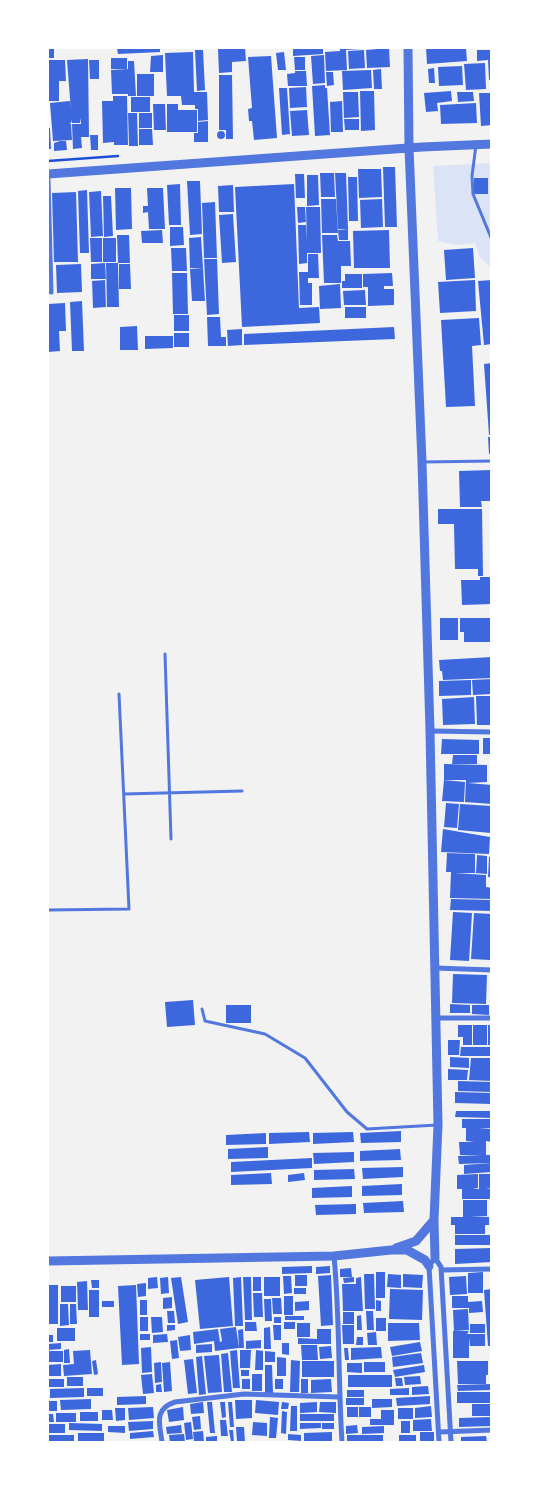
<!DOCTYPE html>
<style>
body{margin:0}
#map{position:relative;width:539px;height:1490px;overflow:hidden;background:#f2f2f2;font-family:Roboto,sans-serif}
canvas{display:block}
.frame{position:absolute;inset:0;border:49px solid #fff;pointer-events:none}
</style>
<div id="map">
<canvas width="539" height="1490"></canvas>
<div class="frame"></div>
</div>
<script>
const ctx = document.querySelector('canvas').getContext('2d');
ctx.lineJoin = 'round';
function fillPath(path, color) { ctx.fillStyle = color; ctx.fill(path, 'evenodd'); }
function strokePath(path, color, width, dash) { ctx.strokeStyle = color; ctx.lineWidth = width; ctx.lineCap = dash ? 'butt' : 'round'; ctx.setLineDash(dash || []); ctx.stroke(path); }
const green = new Path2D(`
 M491 163V267L480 258 475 243 456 245 438 241 433 166Z`);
const building = new Path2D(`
 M48 48H54V58H48Z
 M117 48H160V52L118 54Z
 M245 48 246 61 232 62V72L219 73 218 49Z
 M293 48H323V54L293 56Z
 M340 48H361V49L346 50 347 70 326 71 325 52 340 51Z
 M389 48 390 67 367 68 366 50Z
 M426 48H466L467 61 427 64Z
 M195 50H203L205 90 197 91Z
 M364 50 365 68 349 69 348 51Z
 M477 50H491L492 80H489L488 60 477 61Z
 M193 52 194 92H207L208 120 198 121V109H195V105H182L181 96H167L165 53Z
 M284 52 286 70H278L276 53Z
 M163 55V72H150L151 56Z
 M324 55 325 83 313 84 311 56Z
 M271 56 277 138 254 140 252 121H249L248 109 252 108 248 57Z
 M294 57H305V70H295Z
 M111 58H127V69H111Z
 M88 59 89 137H81L82 148 73 149 72 124H81V118L80 123H72L71 120V123L69 124H71L72 140 53 141 50 103 70 101 71 111 67 60Z
 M48 60H65L66 81H59V101H48Z
 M89 60H99V79H90Z
 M128 61H134L136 96H128V94H112L111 70 128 69Z
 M485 63 486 89 466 90 464 64Z
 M462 66 463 85 439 86 438 67Z
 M434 68 435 83H429L428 69Z
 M381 69 382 89H374L373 70Z
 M371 70 372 88 343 90 342 71Z
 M295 71H306L307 86H288L287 74 295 73Z
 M326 72H333L334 85 327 86Z
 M137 74H154V96H137Z
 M219 75H232L233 139H226V130H219Z
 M325 85V88H327L330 135 315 136 312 86Z
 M306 87 307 107 290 108 289 88Z
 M279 88H287L290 134 282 135Z
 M360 91H374L375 130 361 131Z
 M451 91 452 101 437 103 438 111 426 112 424 93Z
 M343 92H358L359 117 344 118Z
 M457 92H473L474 101 458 102Z
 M479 93H492V125L481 126Z
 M113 96H127L128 145H114V142L103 143 102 101H113Z
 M131 97H150V112H131Z
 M342 101 343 132H331L330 102Z
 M476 103 477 123 441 124 440 105Z
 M153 104H165L166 130H154Z
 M167 104H178V110H197V132H167Z
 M307 110 309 135 292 136 290 111Z
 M128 113H137L138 146H129Z
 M139 113H152V128H139Z
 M344 119H359V130H345Z
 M208 121V142H194V133H198V122Z
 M48 128H50L51 149H48Z
 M139 129H152L153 145H139Z
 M217 135a4 4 0 1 1 8 0a4 4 0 1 1-8 0Z
 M90 135H98V150H91Z
 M60 141H66L67 150 54 151V143Z
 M383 167H395L397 227H385Z
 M358 169H381L382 197 359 198Z
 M320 173H334L335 197H321Z
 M335 173H346L348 229H338Z
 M295 174H304L305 198H296Z
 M307 175H318L319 205 307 206Z
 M348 177H357L358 221H349Z
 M474 178H488V194H474Z
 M187 181H200L202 234 190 235Z
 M180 184 181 225H169L167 185Z
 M294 184 299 308 319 307 320 323 242 327 235 187Z
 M233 185 234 212H219L218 186Z
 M115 188H131L132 229 116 230Z
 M147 188H163L165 229H149L148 212 143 213V206H148Z
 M87 190 89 253H80L78 191Z
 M101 191 103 236 91 237 89 192Z
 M76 192 78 262H54L52 193Z
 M103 196H111L113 236 104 237Z
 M321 199H336L338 233H322Z
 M382 199 383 227 361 228 360 200Z
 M215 202 217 258H204L202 203Z
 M297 207H305L306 222 298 223Z
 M306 207H320L321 253H307V263L299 264 298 225H306L307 243Z
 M233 214 236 262 222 263 219 215Z
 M170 227H183L184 245 170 246Z
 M348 229V240H339L338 230Z
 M162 230 163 243H142L141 231Z
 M389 230 390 268H354L353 231Z
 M117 235H129L130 263H118Z
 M322 235H337L338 241H350L351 266H341V283H324Z
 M201 237 203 268H190L189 238Z
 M90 238H102V262H91Z
 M103 238H116V262H103Z
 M171 248H186L187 271H172Z
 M473 248 475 278 446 280 444 250Z
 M308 254H318L319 278H308V283H312V305H300L299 272H308Z
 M204 259H217L219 314 207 315Z
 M105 263 106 279H91V264Z
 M106 263H118L119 307H107Z
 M81 264 82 292 57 293 56 265Z
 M119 264H130L131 289H119Z
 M203 268 205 301H192L190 269Z
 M172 273H187L188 314H173Z
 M392 273 393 286H384V289H394V305L368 306V287H363V274Z
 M345 274H362V288H342V281H345Z
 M105 280 106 307 93 308 92 281Z
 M475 280 476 311 440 313 438 282Z
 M492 280V344L484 345 478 281Z
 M340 284 341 308 320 309 319 286Z
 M365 290 366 305H344L343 291Z
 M82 301 84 351H72L70 302Z
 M65 303 66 331H59L60 351 48 352V304Z
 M345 307H366V318H345Z
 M174 315H189V331H174Z
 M207 317H220L221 337H226V346H208Z
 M479 318 481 345 472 346 475 406 446 407 441 320Z
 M137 326 138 350H120V327Z
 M394 327 395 339 244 345V334Z
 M242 329V345L228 346 227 330Z
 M174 333H189V347H174Z
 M145 336H173V348L145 349Z
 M492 363V434L489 435 484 364Z
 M488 437H492V454H489Z
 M492 470V501H481L482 507H460L459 471Z
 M438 509H482L483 576H478V569H455L454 524H438Z
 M480 577H492V604L462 605 461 580H480Z
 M440 618H458V640H440Z
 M460 618H492V642H464V632H460Z
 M492 657V678L443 680 442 671H440L439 660Z
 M492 679V694L473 695 472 680Z
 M471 680V695L439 696V681Z
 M476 696H492V725H477Z
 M474 697 475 724 443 725 442 699Z
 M483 738H492V754H483Z
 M442 739 479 740V754H441Z
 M453 755H477V764H452Z
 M444 764 487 765V782L468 783 492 785V804L465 802 466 780H444Z
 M444 780 465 782 464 802 442 801Z
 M446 803 459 804 457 828 444 827Z
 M460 804 491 806V833L458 830Z
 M443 829 490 837 489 854 441 852Z
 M447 853 475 854V873H455L486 875V887L492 888V899L450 898 451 872H446Z
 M477 855 487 856V874L476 873Z
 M489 857H492V877H488Z
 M451 899 492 900V911L450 910Z
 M453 912 472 913 469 961 450 960Z
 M474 913 492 914 490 960 471 959Z
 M453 974 487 975 486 1004 452 1003Z
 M193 1000 195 1025 167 1027 165 1002Z
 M450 1004 470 1005V1013H450Z
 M226 1005H251V1023H226Z
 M472 1005H489V1015L472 1014Z
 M458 1025H472V1045H463V1037H458Z
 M473 1025H487V1045H473Z
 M488 1025H492V1045H488Z
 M448 1040H460L459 1055H448Z
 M461 1047H492V1056H460Z
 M450 1057 469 1058V1068L450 1067Z
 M471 1058H492V1081L469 1080Z
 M448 1069 468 1070 467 1080H448Z
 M458 1081 492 1082V1092L458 1091Z
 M455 1092 492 1093V1104L455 1103Z
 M456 1111H492V1118L455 1117Z
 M462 1119H492V1128L479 1129H492V1142L486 1141V1155H492V1163L459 1164 458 1156 482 1155H460L459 1142H474L466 1141V1128H462Z
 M401 1131V1142L361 1143 360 1133Z
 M309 1132 310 1142 269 1144V1133Z
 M353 1132 354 1142 313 1144V1133Z
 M266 1133V1144L226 1145V1135Z
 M268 1147V1158L228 1159V1149Z
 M400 1149 401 1160 360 1161V1151Z
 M354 1152V1162L314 1164 313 1153Z
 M312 1158V1168L231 1172V1162Z
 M492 1163V1172L464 1174V1165Z
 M403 1167V1177L363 1179 362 1168Z
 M354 1169 355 1179 314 1180V1170Z
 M271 1173 272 1184 231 1185V1175Z
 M304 1173 305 1180 288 1182V1175Z
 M478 1174V1188L473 1189H479V1174H492V1188H486L492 1189V1199H462V1189H457V1175Z
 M402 1184V1195L362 1196V1186Z
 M352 1186V1197L312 1198V1188Z
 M463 1200H487V1216H470L489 1217V1225H485V1234H455V1225H451V1217H463Z
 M403 1201 404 1212 364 1213 363 1203Z
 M356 1204V1214L316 1215 315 1205Z
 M455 1235H491V1245H455Z
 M492 1248V1262L455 1264V1249Z
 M312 1266V1273L282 1274V1267Z
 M330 1266V1273L316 1274V1267Z
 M351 1268 352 1277H340V1269Z
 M376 1272H385V1298H376Z
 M483 1272V1293H468V1273Z
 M364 1274H374L375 1309H365Z
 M388 1274 401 1275V1288L387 1287Z
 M403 1274 423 1275 422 1288 403 1287Z
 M295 1275H307V1286H295Z
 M331 1275 333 1325 321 1326 318 1276Z
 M283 1276H291L292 1293 284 1294Z
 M466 1276 467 1294 450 1295 449 1277Z
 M157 1277 158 1288 148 1289V1278Z
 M168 1277 169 1293 161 1294 160 1278Z
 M181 1277 188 1322 178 1324 171 1278Z
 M229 1277 233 1326 200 1329 195 1280Z
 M241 1277 243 1326H235L233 1278Z
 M243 1277H251L252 1320H245Z
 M253 1277H261V1291H253Z
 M264 1277H280V1296H264Z
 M354 1277V1282L344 1283 343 1278Z
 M361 1277 363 1311H343L342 1284H356V1278Z
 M91 1280H99V1288H92Z
 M87 1281 88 1310H78L77 1282Z
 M146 1283V1296L138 1297 137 1284Z
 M48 1285H58V1324H48Z
 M136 1285 139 1364 122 1365 118 1286Z
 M61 1286H76V1302H61Z
 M294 1288H306V1294H294Z
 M390 1289 423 1290 422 1320 389 1319Z
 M492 1289V1346H488L484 1290Z
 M89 1290H99V1317H89Z
 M253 1293H262L263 1317H254Z
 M284 1296H293V1315H284Z
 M452 1296H468V1302L482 1301 483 1312 469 1313V1308H452Z
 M172 1297V1308L163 1309V1298Z
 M272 1298H281L282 1314H273Z
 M264 1299H271L272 1321H265Z
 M140 1300H147V1315H140Z
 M376 1300 381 1301V1311H376Z
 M102 1301H114V1307H102Z
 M309 1301V1310L295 1311V1302Z
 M60 1304H68L69 1325 60 1326Z
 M70 1304H76L77 1324H70Z
 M468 1309 469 1330 454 1331 453 1310Z
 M167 1311H174L175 1323H168Z
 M366 1311H373L374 1330H367Z
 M343 1312H354V1324H343Z
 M361 1315 362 1330H357V1316Z
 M285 1316H304V1320H285Z
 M140 1317H148V1331H140Z
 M151 1317H162L163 1332 152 1333Z
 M274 1317H281V1323H274Z
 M376 1318H386V1331H376Z
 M245 1322H256L257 1331H245Z
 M284 1322H295V1329H284Z
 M297 1323H310V1337H297Z
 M388 1323H419L420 1340 388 1341Z
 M470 1324H485V1333H470Z
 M167 1325H175V1330L167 1331Z
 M273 1325H281V1340H274Z
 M342 1325H354V1344H343Z
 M236 1327 239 1348 215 1351 214 1341 194 1344 193 1332 218 1329 220 1342 222 1341 220 1329Z
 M270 1327 271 1349H264V1328Z
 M57 1328H75V1341H57Z
 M243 1329 244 1348H239L238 1330Z
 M317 1329H331V1344H298V1338L317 1339Z
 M453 1331H469L467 1334H485V1346H470L469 1338V1358H453Z
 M376 1332 377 1345H368L367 1333Z
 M140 1334H150V1340H140Z
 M167 1334 168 1342 153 1343V1335Z
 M48 1335H53V1342H48Z
 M190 1335 191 1350 180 1351 178 1337Z
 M357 1337H363V1345H356Z
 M177 1340 179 1358 172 1359 170 1341Z
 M261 1340V1348L246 1349V1341Z
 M420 1342 422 1351 392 1356 390 1347Z
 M61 1343V1349L48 1350V1344Z
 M282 1343H289V1355L282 1354Z
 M212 1344V1352L196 1353V1345Z
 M301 1345H317L318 1360H302Z
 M331 1346 332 1358 320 1359 319 1347Z
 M151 1347 152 1372 142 1373 141 1348Z
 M381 1347 382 1358 351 1360V1348Z
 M344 1348H348L349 1360H345Z
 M69 1349 70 1363H64V1350Z
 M90 1350 92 1374 64 1376 63 1365 74 1364 73 1351Z
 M237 1350 240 1388H233L230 1351Z
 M240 1350H251L250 1368H240Z
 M256 1350 263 1351V1370H255Z
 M48 1351H63V1362H48Z
 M265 1351 275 1352V1362H265Z
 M228 1353 232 1392H224L221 1354Z
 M421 1353 423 1363 393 1367 392 1357Z
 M219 1355 222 1392 208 1393 204 1356Z
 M202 1356 206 1394 199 1395 196 1357Z
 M277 1357 286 1358V1376H277Z
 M193 1359 197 1393 188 1394 184 1360Z
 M96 1360 98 1374 94 1375 92 1361Z
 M291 1360 300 1361 299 1392H290Z
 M302 1361H334V1377H302Z
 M457 1361H488V1375H486V1384H458Z
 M161 1362 162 1382 155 1383 154 1363Z
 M170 1362 172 1391 164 1392 162 1363Z
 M364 1362H385V1372H364Z
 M347 1363H362V1373L347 1372Z
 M61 1364V1376H48V1365Z
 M265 1365H272L273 1393H265Z
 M424 1365 425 1372 395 1377 393 1370Z
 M241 1370H249V1376H241Z
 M152 1374 154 1393 143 1394 141 1375Z
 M252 1374H262V1391H252Z
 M348 1375H392V1387H348Z
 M420 1376 421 1384 405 1385 404 1377Z
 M67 1377H83V1386H67Z
 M395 1378H402L403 1386H396Z
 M49 1379H64V1387H49Z
 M242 1379H250V1389H242Z
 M275 1379H283V1389H275Z
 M301 1379H308V1393H301Z
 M331 1379 332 1392 311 1393V1380Z
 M161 1384 162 1392H156V1385Z
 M492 1384V1390L458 1391 457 1385Z
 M428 1386 429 1394 412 1395V1387Z
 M84 1388V1397L50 1398V1389Z
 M87 1388H103V1396H87Z
 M409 1388V1395H390V1389Z
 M347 1390H364V1397H347Z
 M457 1392H492V1403H457Z
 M146 1396V1404L117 1405V1397Z
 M430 1396V1404L397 1406 396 1398Z
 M346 1398H364V1405H346Z
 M91 1399V1409L61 1410 60 1400Z
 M372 1399H392V1407L372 1408Z
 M235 1400H252V1418L236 1419Z
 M256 1400 279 1402 278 1415 255 1413Z
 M48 1401H57V1411H48Z
 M203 1402 204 1413 191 1414 190 1404Z
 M207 1402H212L215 1433H210Z
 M220 1402H225L226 1417 222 1418Z
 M228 1402H232L234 1427H230Z
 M282 1402 289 1403 288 1409H281Z
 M317 1402V1412L300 1413V1403Z
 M320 1402H336V1413L319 1412Z
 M472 1404H492V1416H472Z
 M291 1406H297V1431H290Z
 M431 1406 432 1417 415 1418V1408Z
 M153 1407 154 1418 129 1420 128 1408Z
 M183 1407 184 1420 169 1422 167 1410Z
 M347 1407H358V1417H347Z
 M359 1407H371V1417H359Z
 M115 1408H125V1420L116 1421Z
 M398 1408H413V1419H398Z
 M102 1410H112L113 1420H102Z
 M381 1410H394V1425H370V1419H381Z
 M282 1411 287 1412 286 1434 281 1433Z
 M80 1412H98V1421H80Z
 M56 1413H76V1422H56Z
 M48 1414H53L54 1422H48Z
 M300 1414H334V1421H300Z
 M200 1416 201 1429 194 1430 192 1417Z
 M270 1417 278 1418 276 1438H269Z
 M492 1417V1426L459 1427V1418Z
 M431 1419 432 1431H413V1420Z
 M220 1420H226L228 1436H221Z
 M153 1421V1429L129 1431 128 1422Z
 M401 1421H410V1433H401Z
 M191 1422 193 1439 186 1440 184 1423Z
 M253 1422 267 1423V1436L252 1435Z
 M69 1423 102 1424V1431L69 1430Z
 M300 1423H321V1428L300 1429Z
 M322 1423H334V1429H322Z
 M48 1424H65V1433H48Z
 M181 1425 182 1433 167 1434 166 1427Z
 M357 1425 358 1433 346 1434V1426Z
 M108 1426H125V1433L108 1432Z
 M384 1426V1433L362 1434V1427Z
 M236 1427H244L245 1442H237Z
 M229 1430H233L234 1442H231Z
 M153 1431 154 1437 130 1439V1433Z
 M203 1431 204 1442H194L193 1432Z
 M332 1432V1441H304V1433Z
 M420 1432H434V1441H420Z
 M78 1433H104V1441H78Z
 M184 1434 185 1442H170L169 1435Z
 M288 1434 301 1435V1441L288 1440Z
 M48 1435H74V1441L48 1442Z
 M347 1435H383V1441H347Z
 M399 1435H416V1441L399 1442Z
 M217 1436V1442H206V1437Z
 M486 1436 487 1442H461V1437Z`);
const path = new Path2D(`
 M48 161 118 156`);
const service = new Path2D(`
 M476 145 472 176 473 194 492 240
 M422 462 492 461
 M165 654 171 839
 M124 794 242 791
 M48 910 129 909 119 694
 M202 1009 205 1021 265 1034 305 1058 347 1112 367 1129 437 1125`);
const minor = new Path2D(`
 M48 180 51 292
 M430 731 492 732
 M435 968 492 970
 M436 1018H492
 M334 1256C340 1318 338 1380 342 1442
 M441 1270 492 1269
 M439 1432 492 1430
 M162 1442C160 1425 153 1409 175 1402L244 1394 339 1397
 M439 1442 429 1266 435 1258 441 1267 451 1442`);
const tertiary = new Path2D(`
 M408 48 409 148 422 462 430 731 438 1125 434 1220 435 1258
 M48 174 422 147 492 144
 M396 1248 416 1241 434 1220
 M48 1261 334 1256 391 1250H407L425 1260 429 1266`);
fillPath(green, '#dbe4f7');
fillPath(building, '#3d67dc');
strokePath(path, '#1d4ed8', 2.5);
strokePath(service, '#5277de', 3);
strokePath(minor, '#5277de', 5);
strokePath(tertiary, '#5277de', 9);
</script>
